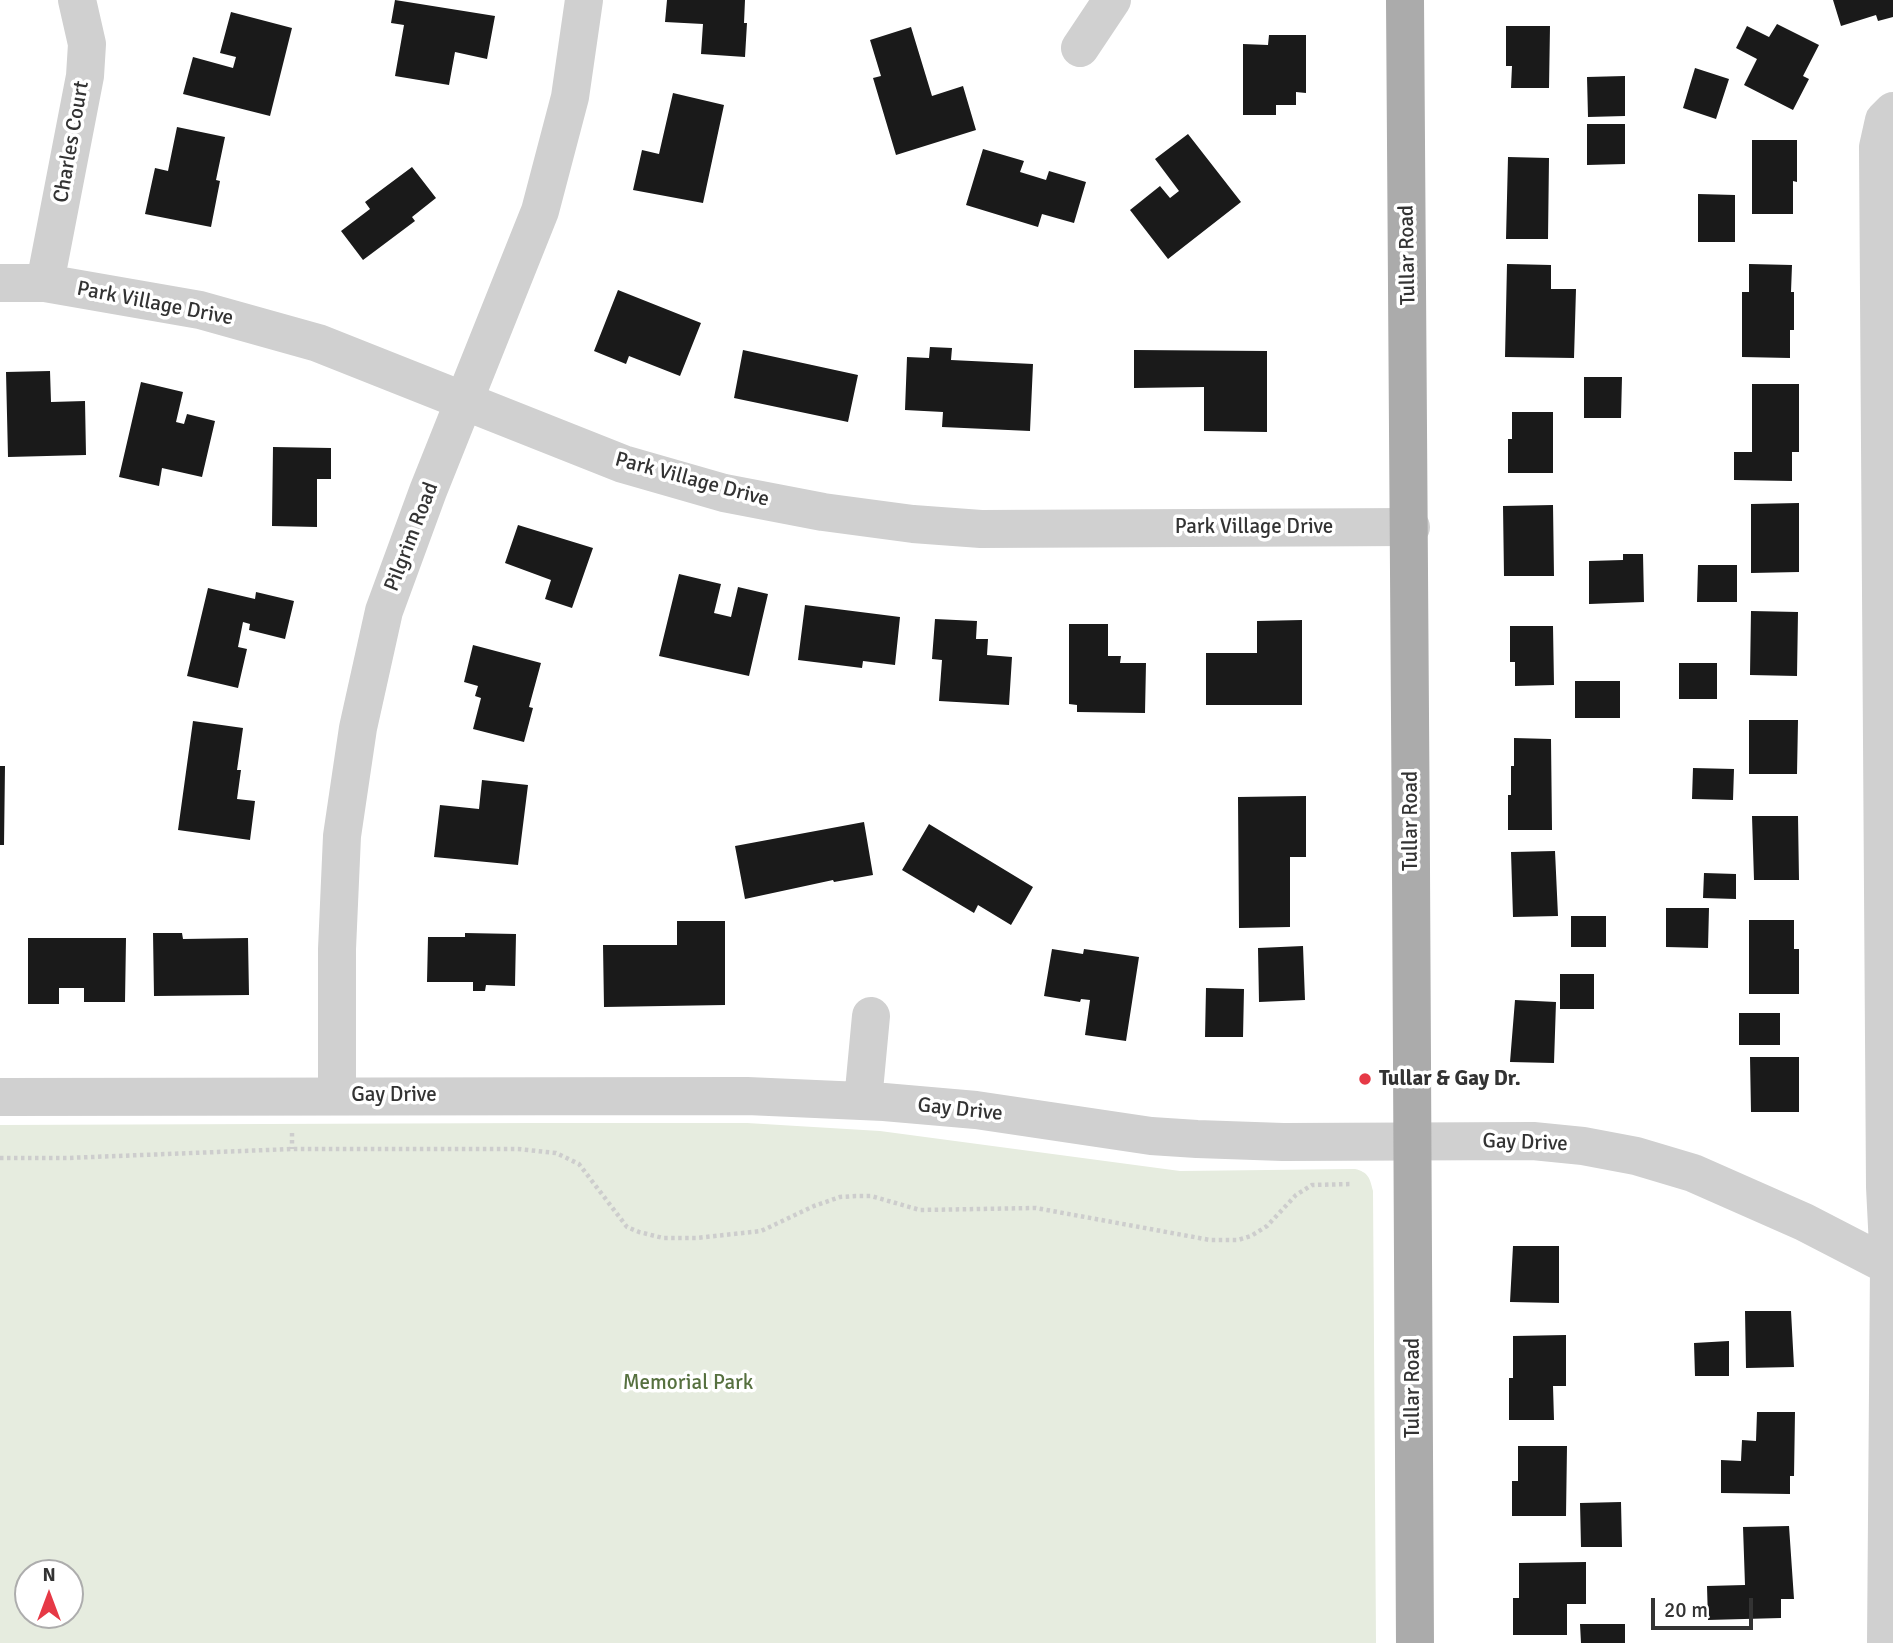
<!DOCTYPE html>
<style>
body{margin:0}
#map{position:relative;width:1893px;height:1643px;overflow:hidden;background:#fff;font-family:Signika,sans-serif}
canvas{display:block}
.north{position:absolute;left:14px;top:1559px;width:70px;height:70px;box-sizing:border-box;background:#fff;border:2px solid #adadad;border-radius:50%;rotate:0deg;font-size:19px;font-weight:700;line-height:28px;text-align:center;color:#333}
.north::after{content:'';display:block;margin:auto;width:24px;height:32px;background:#e63946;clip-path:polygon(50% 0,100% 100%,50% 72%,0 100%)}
.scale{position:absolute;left:1651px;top:1598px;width:102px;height:32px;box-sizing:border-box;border:4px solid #333;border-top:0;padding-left:9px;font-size:21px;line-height:24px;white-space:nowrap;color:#333;-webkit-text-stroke:5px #fff;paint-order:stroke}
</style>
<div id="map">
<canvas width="1893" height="1643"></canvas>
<div class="north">N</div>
<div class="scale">20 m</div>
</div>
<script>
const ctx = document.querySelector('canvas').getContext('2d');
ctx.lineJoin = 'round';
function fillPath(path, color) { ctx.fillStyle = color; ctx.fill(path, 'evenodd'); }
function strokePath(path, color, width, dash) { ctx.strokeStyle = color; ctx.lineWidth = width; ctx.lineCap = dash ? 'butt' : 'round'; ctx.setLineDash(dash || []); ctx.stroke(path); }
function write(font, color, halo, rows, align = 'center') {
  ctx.font = font + ' Signika,sans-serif'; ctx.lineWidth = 7; ctx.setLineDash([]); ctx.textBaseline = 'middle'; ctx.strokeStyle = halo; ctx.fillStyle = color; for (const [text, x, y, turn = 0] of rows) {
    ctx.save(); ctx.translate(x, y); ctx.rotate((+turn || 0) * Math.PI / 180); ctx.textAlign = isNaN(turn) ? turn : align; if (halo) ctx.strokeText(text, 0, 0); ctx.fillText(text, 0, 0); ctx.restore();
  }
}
const green = new Path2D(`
 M534 1123H747L880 1131 1180 1171 1355 1169C1368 1172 1370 1178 1373 1191L1376 1643H0V1125ZM28 1573H70V1615H28Z`);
const building = new Path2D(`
 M395 0 495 16 487 59 455 52 449 85 395 76 404 25 391 23Z
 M667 0H745L744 23H747L745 57 701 54 703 24 665 22Z
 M1833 0H1893V17L1878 21 1876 15 1841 26Z
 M231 12 292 28 270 116 183 94 193 57 233 68 236 57 220 53Z
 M1777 24 1819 45 1803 76 1809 79 1793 110 1744 85 1757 59 1736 48 1747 26 1769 37Z
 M1506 26H1550L1549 88H1511L1512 66H1506Z
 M911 27 932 96 963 86 976 130 896 155 873 78 881 76 870 40Z
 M1269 35H1306V93L1296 92V105H1276V115H1243V44L1268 45Z
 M1695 68 1729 79 1716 119 1683 108Z
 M1625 76V116L1588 117 1587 77Z
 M673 93 724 105 703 203 633 190 642 150 659 154Z
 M1587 124H1625V164L1587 165Z
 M177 127 225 137 216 180 220 181 211 227 145 214 155 168 168 171Z
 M1188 134 1241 202 1168 259 1130 210 1160 186 1170 198 1179 191 1155 159Z
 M1752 140H1797V182L1793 181V214H1752Z
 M983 149 1024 161 1020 172 1046 180 1049 171 1086 182 1074 223 1042 214 1038 227 966 205Z
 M1508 157 1549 158 1548 239H1506Z
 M412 167 436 198 412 217 415 221 363 260 341 231 370 209 365 202Z
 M1698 194 1735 195V242H1698Z
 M1507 264 1551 265V289H1576L1574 358 1505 357Z
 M1749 264 1792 265 1791 292H1794V330H1790V358L1742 357V292H1749Z
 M618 290 701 323 680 376 629 356 626 364 594 351Z
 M930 347 952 348 951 360 1033 364 1030 431 942 427 943 412 905 410 907 357 929 358Z
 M743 350 858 375 848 422 734 398Z
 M1134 350 1267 351V432L1204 431V387L1134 388Z
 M50 371 51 402 85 401 86 455 8 457 6 372Z
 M1584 377H1622L1621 418H1584Z
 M141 382 183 392 176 422 184 424 187 414 215 421 202 477 162 468 159 486 119 477Z
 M1752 384H1799V452H1792V481L1734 480V452H1752Z
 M1512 412H1553V473H1508V439H1512Z
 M273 447 331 448V479H317V527L272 526Z
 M1799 503V572L1751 573V504Z
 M1553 505 1554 576H1504L1503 506Z
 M518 525 593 548 572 608 545 599 551 580 505 563Z
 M1623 554H1643L1644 602 1589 604V561L1623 560Z
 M1698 565H1737V602H1697Z
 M679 574 721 584 714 613 731 617 738 587 768 594 749 676 659 656Z
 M208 588 255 599 256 592 294 601 285 639 249 630 250 624 243 622 238 647 247 649 238 688 187 676Z
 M805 605 900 617 895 665 863 661 862 668 798 660Z
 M1751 611 1798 612 1797 676 1750 675Z
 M935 619 977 621 976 639H988L987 655 1012 657 1009 705 939 701 942 660 932 659Z
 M1302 620V705H1206V653H1257V621Z
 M1069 624H1108V656H1121L1120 663H1146L1145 713 1077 712V705L1069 704Z
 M1510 626H1553L1554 685 1515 686V662H1510Z
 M473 645 541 663 529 707 533 708 524 742 473 729 481 698 475 696 478 686 464 682Z
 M1679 663H1717V699H1679Z
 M1575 681H1620V718H1575Z
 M1749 720H1798L1797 774H1749Z
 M193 721 243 728 237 770H241L237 799 255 801 250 840 178 830Z
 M1514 738 1551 739 1552 830H1508V795H1511V766H1514Z
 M0 766H5L4 845H0Z
 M1693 768 1734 769 1733 800 1692 799Z
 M482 780 528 785 518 865 434 857 440 805 479 809Z
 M1306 796V857H1290V927L1239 928 1238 797Z
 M1752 816H1798L1799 880H1754Z
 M864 822 873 875 834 882 833 880 745 899 735 846Z
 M929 824 1033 887 1011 925 978 905 974 913 902 870Z
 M1555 851 1558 916 1513 917 1511 852Z
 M1704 873 1736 874V899L1703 898Z
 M1666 908H1709L1708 948 1666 947Z
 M1571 916H1606V947H1571Z
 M1749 920H1794V949H1799V994H1749Z
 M677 921H725V1005L604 1007 603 945H677Z
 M153 933H182L183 939 248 938 249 995 154 996Z
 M465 933 516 934 515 986 486 985 485 991H473V982H427L428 937H465Z
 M28 938H126L125 1002H84V988H59V1004H28Z
 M1303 946 1305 1000 1259 1002 1258 948Z
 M1052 949 1083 954 1084 949 1139 957 1126 1041 1085 1035 1090 1000 1081 999 1080 1002 1044 996Z
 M1560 974H1594V1009H1560Z
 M1206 988 1244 989 1243 1037H1205Z
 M1515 1000 1556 1002 1554 1063 1510 1062Z
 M1739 1013H1780V1045H1739Z
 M1750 1057H1799V1112H1751Z
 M1513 1246H1559V1303L1510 1302Z
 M1745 1311H1791L1794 1367 1746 1368Z
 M1566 1335V1386H1553L1554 1420H1509V1378H1513V1336Z
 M1729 1341V1376H1695L1694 1343Z
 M1757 1412H1795L1794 1476H1790V1494L1721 1493V1460L1741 1461 1742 1440 1756 1441Z
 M1518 1446H1567L1566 1516H1512V1481H1518Z
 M1621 1502 1622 1547H1581L1580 1503Z
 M1789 1526 1794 1599H1781V1618L1708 1620 1707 1586 1745 1585 1743 1527Z
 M1586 1562V1604H1567V1635H1513V1598H1519V1563Z
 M1580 1624H1625V1643H1581Z`);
const path = new Path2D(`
 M292 1133V1149
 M0 1158H67L292 1149H518L556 1153 579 1164 627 1227 639 1232 663 1238H696L761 1231 814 1206 840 1197 856 1196H871L920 1210 1036 1208 1210 1240H1238L1251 1236 1267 1226 1296 1195 1312 1185 1352 1184`);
const minor = new Path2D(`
 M1080 48 1112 0
 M0 283H45L200 310 318 343 623 464 724 493 823 512 913 524 981 529 1411 527
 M45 283 85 76 87 44 77 0
 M337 1095V949L342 836 358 728 384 611 428 491 540 211 570 97 584 0
 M0 1097 747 1096 884 1102 976 1110 1151 1136 1197 1139 1283 1142 1533 1141 1583 1146 1636 1156 1693 1173 1804 1222 1893 1268
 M863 1101 871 1016
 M1886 1643 1889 1266 1885 1187 1878 147 1884 120 1893 111`);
const major = new Path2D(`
 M1405 0C1411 548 1411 1095 1415 1643`);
const markers = [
 [1365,1079,7,"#e63946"]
];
const streetNames = [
 ["Charles Court",72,142,-80],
 ["Tullar Road",1408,255,-91],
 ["Park Village Drive",155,304,11],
 ["Park Village Drive",692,480,15],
 ["Park Village Drive",1254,527],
 ["Pilgrim Road",412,537,-69],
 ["Tullar Road",1411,821,-90],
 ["Gay Drive",394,1095],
 ["Gay Drive",960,1110,6],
 ["Gay Drive",1525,1143,2],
 ["Tullar Road",1413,1388,-90]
];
const poiNames = [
 ["Tullar & Gay Dr.",1379,1079]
];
const parkNames = [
 ["Memorial Park",688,1383]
];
fillPath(green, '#e6ecdf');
fillPath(building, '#1a1a1a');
strokePath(path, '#cdcdcd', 4.5, [3.5, 3.5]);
strokePath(minor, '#d0d0d0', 38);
strokePath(major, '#ababab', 38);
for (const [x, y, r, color] of markers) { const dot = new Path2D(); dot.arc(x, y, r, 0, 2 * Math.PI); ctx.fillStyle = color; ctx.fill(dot); strokePath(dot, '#fff', 2.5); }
write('21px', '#333', '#fff', streetNames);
write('bold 21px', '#333', '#fff', poiNames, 'left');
write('21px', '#56703f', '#fff', parkNames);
</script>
